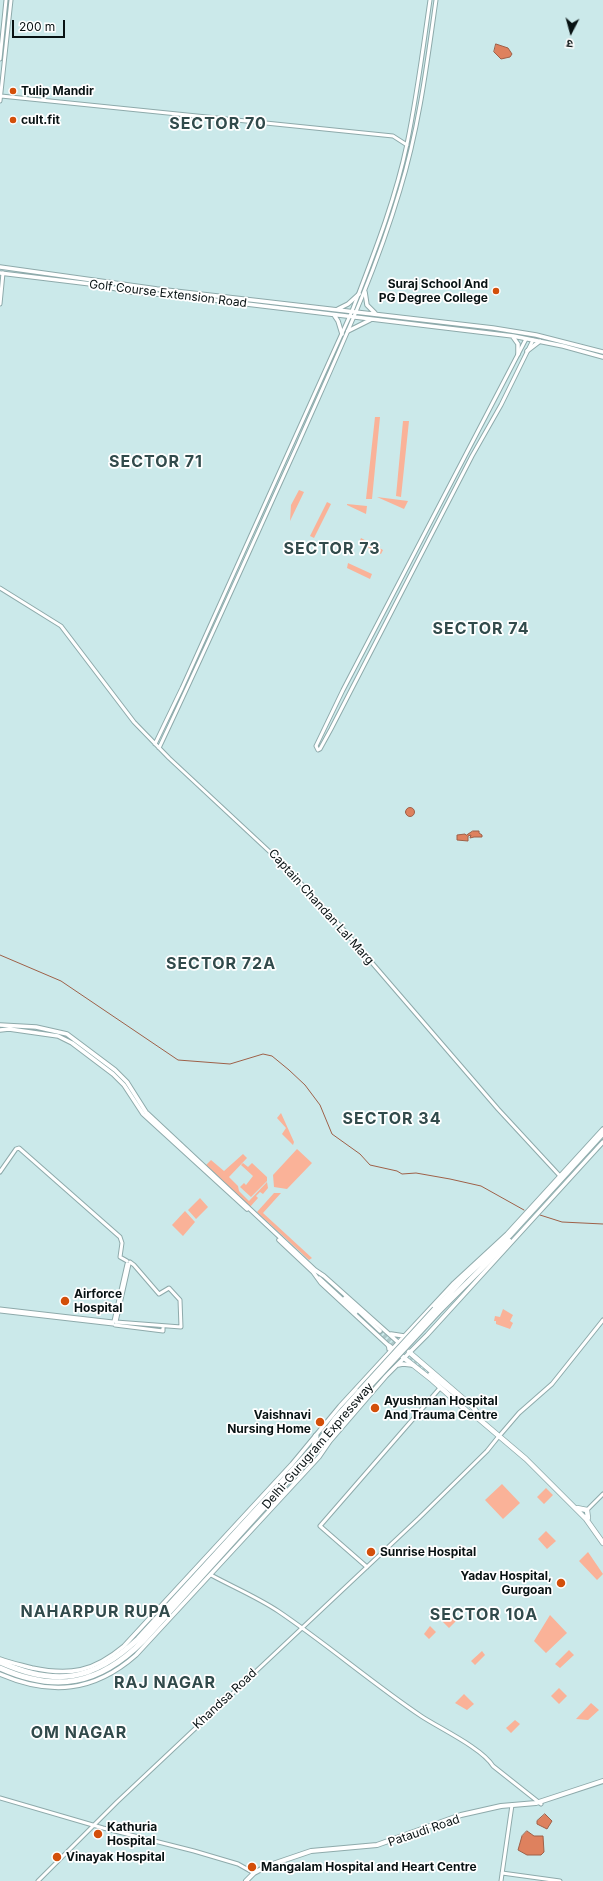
<!DOCTYPE html>
<meta charset="utf-8">
<style>
body{margin:0}
#map{position:relative;width:603px;height:1881px;overflow:hidden;background:#cbe9ea;font-family:Inter,"Noto Sans Devanagari",sans-serif}
canvas{display:block}
.north{position:absolute;left:551px;top:12px;width:40px;height:40px;-webkit-text-stroke:3px #fff;paint-order:stroke;rotate:186deg;font-size:11px;font-weight:700;line-height:16px;text-align:center;color:#081213}
.north::after{content:'';display:block;margin:auto;width:14px;height:18px;background:#081213;clip-path:polygon(50% 0,100% 100%,50% 72%,0 100%)}
.scale{position:absolute;left:12px;top:20px;width:53px;height:18px;box-sizing:border-box;border:2px solid #081213;border-top:0;padding-left:5px;font-size:12px;line-height:14px;white-space:nowrap;color:#081213;-webkit-text-stroke:3px #fff;paint-order:stroke}
</style>
<div id="map">
<canvas width="603" height="1881"></canvas>
<div class="north">उ</div>
<div class="scale">200 m</div>
</div>
<script>
const ctx = document.querySelector('canvas').getContext('2d');
ctx.lineJoin = 'round';
function fillPath(path, color) { ctx.fillStyle = color; ctx.fill(path, 'evenodd'); }
function strokePath(path, color, width, dash) { ctx.strokeStyle = color; ctx.lineWidth = width; ctx.lineCap = dash ? 'butt' : 'round'; ctx.setLineDash(dash || []); ctx.stroke(path); }
function write(font, color, halo, rows, align = 'center') {
  ctx.font = font + ' Inter,sans-serif'; ctx.lineWidth = 3.5; ctx.setLineDash([]); ctx.textBaseline = 'middle'; ctx.strokeStyle = halo; ctx.fillStyle = color; for (const [text, x, y, turn = 0] of rows) {
    ctx.save(); ctx.translate(x, y); ctx.rotate((+turn || 0) * Math.PI / 180); ctx.textAlign = isNaN(turn) ? turn : align; if (halo) ctx.strokeText(text, 0, 0); ctx.fillText(text, 0, 0); ctx.restore();
  }
}
const green = new Path2D(`
 M375 417H380L372 499H366Z
 M403 421H409L401 497 396 496Z
 M299 490 304 492 290 521 291 505Z
 M377 497 408 501 404 509Z
 M327 502 331 504 314 538 310 536Z
 M347 504 367 506 366 514 347 505Z
 M361 538 383 550 381 554 359 543Z
 M348 563 372 574 370 579 347 568Z
 M281 1113 294 1142 293 1145 282 1134 286 1128 277 1118Z
 M297 1149 312 1163 287 1189 274 1187 273 1175Z
 M243 1154 247 1158 229 1177 238 1186 239 1191 249 1201 267 1182 268 1188 263 1194 260 1192 256 1196 258 1198 250 1207 206 1165 211 1160 224 1171Z
 M243 1163 248 1167 252 1163 267 1177V1181L251 1197 240 1187 244 1183 246 1185 253 1176 241 1165Z
 M274 1193H281L263 1213 312 1258 309 1260 257 1212Z
 M200 1198 208 1207 196 1219 188 1210Z
 M185 1211 195 1222 183 1236 172 1225Z
 M503 1309 513 1315 510 1321 513 1323 510 1329 496 1324V1321H494L495 1316 500 1317Z
 M502 1484 520 1503 503 1519 485 1500Z
 M546 1488 553 1495 544 1504 537 1497Z
 M546 1531 556 1541 547 1549 538 1539Z
 M588 1552 603 1574 597 1580 579 1561Z
 M445 1611 456 1621 449 1628 439 1618Z
 M550 1615 567 1633 546 1653 534 1641Z
 M430 1626 436 1632 429 1639 424 1634Z
 M569 1650 574 1655 560 1668 555 1664Z
 M482 1651 485 1655 475 1665 471 1661Z
 M559 1688 567 1696 559 1704 551 1696Z
 M464 1694 474 1704 467 1710 455 1703Z
 M591 1703 599 1710 588 1720 576 1719Z
 M515 1720 520 1724 511 1733 506 1728Z`);
const water = new Path2D(`
 M496 44 508 48 512 54 510 57 501 59 494 52Z
 M405.5 812a4.5 4.5 0 1 1 9 0a4.5 4.5 0 1 1-9 0Z
 M473 831H479V833L482 835V837H474L470 838 471 835 468 836V841L457 840V835L465 834 466 835Z
 M545 1814 552 1821 547 1829 537 1824V1821Z
 M527 1831 534 1836H543L544 1852 541 1855H527L518 1850 522 1836Z`);
const stream = new Path2D(`
 M0 955 61 981 178 1060 230 1064 263 1054 272 1056 289 1070 305 1085 320 1105 332 1134 360 1154 370 1165 397 1171 402 1174 416 1173 450 1179 481 1186 524 1210
 M540 1215 562 1222 603 1224`);
const secondaryTunnel = new Path2D(`
 M380 1331 397 1346
 M378 1333 396 1348
 M402 1350 430 1374`);
const tertiary = new Path2D(`
 M0 59 6 0
 M1 96 393 136 407 145
 M0 101 11 0
 M0 304 3 273
 M526 339 343 690 316 746 318 750 320 749 331 729 472 456 501 405 533 340
 M0 588 61 626 134 722 169 758 285 866 342 928 498 1109 560 1176
 M155 744 182 688 352 311C373 256 395 201 407 144 417 96 423 48 430 0
 M159 748C207 647 252 545 298 444 335 360 374 278 400 190 419 128 427 64 436 0
 M0 1172 16 1149 19 1148 120 1237 122 1243 120 1257 127 1261
 M0 1309 113 1322
 M0 1311 113 1324
 M114 1321 127 1264
 M116 1322 181 1327 180 1300 169 1288 159 1294 134 1265 130 1262
 M116 1322 129 1264
 M115 1325 163 1331V1327
 M501 1434 519 1413 552 1384 603 1320
 M586 1511 603 1494
 M367 1567 320 1526 440 1388
 M211 1575C233 1587 257 1597 278 1611 327 1644 372 1683 421 1716 439 1728 482 1748 493 1766L541 1804
 M0 1798 103 1828 194 1851 238 1864 254 1873
 M502 1873 560 1881
 M38 1881 117 1802 419 1518 487 1451 499 1436
 M501 1881 512 1805`);
const secondary = new Path2D(`
 M0 267 157 289 493 328 536 335 603 352
 M0 273 99 285 131 292 180 296 513 336 563 346 603 357
 M365 292 367 305 375 313
 M338 309 348 304 359 294
 M334 315 338 321 342 334
 M348 331 370 320
 M513 337 518 344V354
 M527 351 540 341
 M0 1025 36 1027 67 1034 115 1070 127 1082 146 1112 315 1270 324 1276 399 1343
 M0 1030 9 1029 58 1036 72 1043 113 1074 124 1085 143 1114 247 1209
 M279 1240 313 1272 321 1283 389 1346V1349
 M319 1278 356 1312
 M345 1298 380 1331
 M391 1334 404 1336
 M398 1365 403 1364 412 1365
 M430 1374 463 1401
 M0 1659C11 1663 21 1665 32 1668 70 1676 93 1672 124 1646L292 1464 340 1406 398 1343 454 1283 507 1234 603 1129
 M0 1674C51 1696 94 1692 136 1655L319 1457 330 1441 386 1376 427 1335 603 1142`);
const primary = new Path2D(`
 M246 1881 254 1873 267 1866 311 1851 377 1845 461 1815 501 1806 536 1803 603 1781`);
const trunk = new Path2D(`
 M389 1346 432 1380 468 1412 473 1414 526 1459 586 1519 603 1543
 M409 1352 473 1407 479 1415
 M577 1508 587 1510 588 1518`);
const motorway = new Path2D(`
 M435 1309 464 1278 509 1236 603 1133
 M438 1312 509 1241
 M314 1446 316 1436
 M0 1662C56 1687 93 1681 138 1639L321 1439 335 1419 360 1391
 M0 1668C56 1693 99 1685 143 1641L317 1449 363 1393`);
const motorwayBridge = new Path2D(`
 M360 1391 435 1309
 M363 1393 438 1312`);
const markers = [
 [13,91,4,"#d34f0a"],
 [13,120,4,"#d34f0a"],
 [496,291,4,"#d34f0a"],
 [65,1301,5,"#d34f0a"],
 [375,1408,5,"#d34f0a"],
 [320,1422,5,"#d34f0a"],
 [371,1552,5,"#d34f0a"],
 [561,1583,5,"#d34f0a"],
 [98,1834,5,"#d34f0a"],
 [57,1857,5,"#d34f0a"],
 [252,1867,5,"#d34f0a"]
];
const poiNames = [
 ["Tulip Mandir",21,91],
 ["cult.fit",21,120],
 ["Suraj School And",488,284,"right"],
 ["PG Degree College",488,298,"right"],
 ["Airforce",74,1294],
 ["Hospital",74,1308],
 ["Ayushman Hospital",384,1401],
 ["And Trauma Centre",384,1415],
 ["Vaishnavi",311,1415,"right"],
 ["Nursing Home",311,1429,"right"],
 ["Sunrise Hospital",380,1552],
 ["Yadav Hospital,",552,1576,"right"],
 ["Gurgoan",552,1590,"right"],
 ["Kathuria",107,1827],
 ["Hospital",107,1841],
 ["Vinayak Hospital",66,1857],
 ["Mangalam Hospital and Heart Centre",261,1867]
];
const streetNames = [
 ["Golf Course Extension Road",168,294,7],
 ["Captain Chandan Lal Marg",321,907,48],
 ["Delhi-Gurugram Expressway",318,1446,-49],
 ["Khandsa Road",225,1699,-43],
 ["Pataudi Road",424,1831,-19]
];
const districtNames = [
 ["SECTOR 70",218,124],
 ["SECTOR 71",156,462],
 ["SECTOR 73",332,549],
 ["SECTOR 74",481,629],
 ["SECTOR 72A",221,964],
 ["SECTOR 34",392,1119],
 ["NAHARPUR RUPA",96,1612],
 ["SECTOR 10A",484,1615],
 ["RAJ NAGAR",165,1683],
 ["OM NAGAR",79,1733]
];
fillPath(green, '#fab298');
fillPath(water, '#de815e');
strokePath(water, '#9e6048', 1);
strokePath(stream, '#9e6048', 1);
strokePath(secondaryTunnel, '#aec9ca', 3.5, [3.5, 2]);
strokePath(tertiary, '#8eaaab', 5);
strokePath(secondary, '#8eaaab', 5.5);
strokePath(primary, '#8eaaab', 6);
strokePath(trunk, '#8eaaab', 6);
strokePath(motorway, '#8eaaab', 7);
strokePath(tertiary, '#fff', 3);
strokePath(secondary, '#fff', 3.5);
strokePath(primary, '#fff', 4);
strokePath(trunk, '#fff', 4.5);
strokePath(motorway, '#fff', 5);
strokePath(motorwayBridge, '#8eaaab', 7, []);
strokePath(motorwayBridge, '#fff', 5);
for (const [x, y, r, color] of markers) { const dot = new Path2D(); dot.arc(x, y, r, 0, 2 * Math.PI); ctx.fillStyle = color; ctx.fill(dot); strokePath(dot, '#fff', 1.5); }
write('bold 12px', '#081213', '#fff', poiNames, 'left');
write('12px', '#081213', '#fff', streetNames);
ctx.letterSpacing = '1px';
write('bold 16px', '#314a4b', '#fff', districtNames);
ctx.letterSpacing = '0px';
</script>
